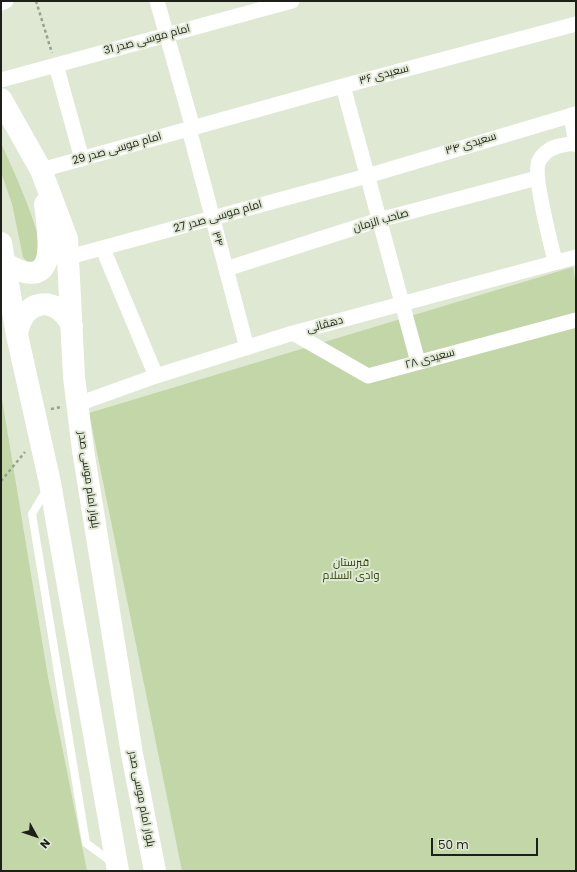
<!DOCTYPE html>
<meta charset="utf-8">
<style>
body{margin:0}
#map{position:relative;width:577px;height:872px;overflow:hidden;background:#dfe8d3;font-family:Poppins,sans-serif}
canvas{display:block}
.frame{position:absolute;inset:0;border:2px solid #1d2019;pointer-events:none}
.north{position:absolute;left:16px;top:816px;width:40px;height:40px;-webkit-text-stroke:3px #dfe8d3;paint-order:stroke;rotate:130deg;font-size:11px;font-weight:700;line-height:16px;text-align:center;color:#1d2019}
.north::after{content:'';display:block;margin:auto;width:14px;height:18px;background:#1d2019;clip-path:polygon(50% 0,100% 100%,50% 72%,0 100%)}
.scale{position:absolute;left:431px;top:838px;width:107px;height:18px;box-sizing:border-box;border:2px solid #1d2019;border-top:0;padding-left:5px;font-size:12px;line-height:14px;white-space:nowrap;color:#1d2019;-webkit-text-stroke:3px #dfe8d3;paint-order:stroke}
</style>
<div id="map">
<canvas width="577" height="872"></canvas>
<div class="frame"></div>
<div class="north">N</div>
<div class="scale">50 m</div>
</div>
<script>
const ctx = document.querySelector('canvas').getContext('2d');
ctx.lineJoin = 'round';
function fillPath(path, color) { ctx.fillStyle = color; ctx.fill(path, 'evenodd'); }
function strokePath(path, color, width, dash) { ctx.strokeStyle = color; ctx.lineWidth = width; ctx.lineCap = dash ? 'butt' : 'round'; ctx.setLineDash(dash || []); ctx.stroke(path); }
function write(font, color, halo, rows, align = 'center') {
  ctx.font = font + ' Poppins,Cairo,sans-serif'; ctx.lineWidth = 4; ctx.setLineDash([]); ctx.textBaseline = 'middle'; ctx.strokeStyle = halo; ctx.fillStyle = color; for (const [text, x, y, turn = 0] of rows) {
    ctx.save(); ctx.translate(x, y); ctx.rotate((+turn || 0) * Math.PI / 180); ctx.textAlign = isNaN(turn) ? turn : align; if (halo) ctx.strokeText(text, 0, 0); ctx.fillText(text, 0, 0); ctx.restore();
  }
}
const green = new Path2D(`
 M1 143C10 163 47 241 40 259L28 263 23 257 12 204 1 172Z
 M573 267 576 286V871H182L89 413Z
 M1 393 48 677 87 871H1Z`);
const path = new Path2D(`
 M36 1 52 53
 M51 409 61 407
 M1 481 25 452`);
const service = new Path2D(`
 M47 489 32 514 86 843 113 863`);
const minor = new Path2D(`
 M157 1 193 128
 M1 3 6 1
 M56 65 82 159
 M1 80 292 1
 M343 86 418 362
 M571 115 576 145
 M189 129 247 348
 M41 170 343 86 576 24
 M103 249 156 376
 M69 257 367 176 576 114
 M555 261C551 244 532 173 539 161 547 146 561 145 576 143
 M226 269 379 220 537 178
 M293 333 368 376 576 320
 M78 404 156 376 293 333 576 257`);
const primary = new Path2D(`
 M1 99 41 170 67 239 74 377 83 450 132 754 155 871
 M1 243 17 335 50 483 118 871
 M6 264C60 295 49 237 45 204
 M17 335C21 299 57 293 72 326`);
const streetNames = [
 ["امام موسی صدر 31",147,40,-15],
 ["سعیدی ۳۶",384,75,-15],
 ["سعیدی ۳۴",471,144,-17],
 ["امام موسی صدر 29",117,149,-16],
 ["امام موسی صدر 27",218,217,-16],
 ["صاحب الزمان",381,221,-16],
 ["۳۴",217,239,73],
 ["دهقانی",325,325,-15],
 ["سعیدی ۲۸",430,359,-15],
 ["بلوار امام موسی صدر",88,480,82],
 ["بلوار امام موسی صدر",141,799,79]
];
const parkNames = [
 ["قبرستان",351,563],
 ["وادی السلام",351,576]
];
fillPath(green, '#c3d6a7');
strokePath(path, '#99a090', 2.5, [3, 3]);
strokePath(service, '#fff', 8);
strokePath(minor, '#fff', 15);
strokePath(primary, '#fff', 22);
write('11px', '#1d2019', '#dfe8d3', streetNames);
write('11px', '#304106', '#dfe8d3', parkNames);
</script>
